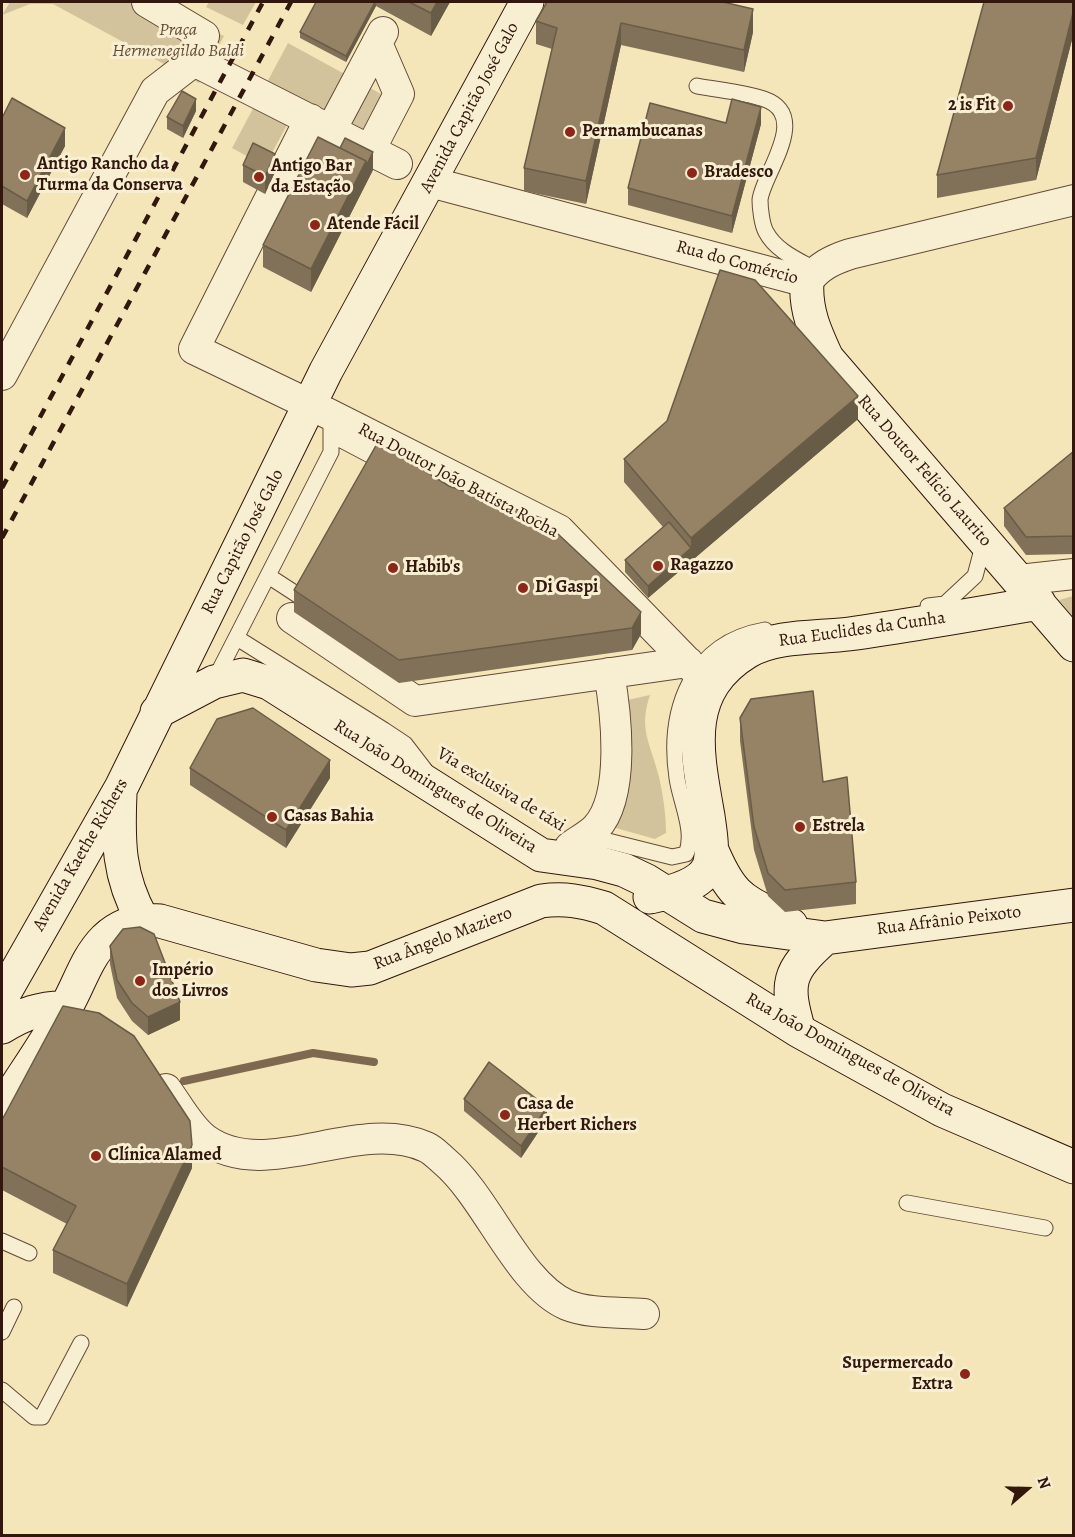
<!DOCTYPE html>
<meta charset="utf-8">
<style>
body{margin:0}
#map{position:relative;width:1075px;height:1537px;overflow:hidden;background:#f4e6b9;font-family:Alegreya,serif}
canvas{display:block}
.frame{position:absolute;inset:0;border:3px solid #31170c;pointer-events:none}
.north{position:absolute;left:997px;top:1459px;width:60px;height:60px;-webkit-text-stroke:4px #f8efd2;paint-order:stroke;rotate:70deg;font-size:16px;font-weight:700;line-height:24px;text-align:center;color:#31170c}
.north::after{content:'';display:block;margin:auto;width:21px;height:27px;background:#31170c;clip-path:polygon(50% 0,100% 100%,50% 72%,0 100%)}
</style>
<div id="map">
<canvas width="1075" height="1537"></canvas>
<div class="frame"></div>
<div class="north">N</div>
</div>
<script>
const ctx = document.querySelector('canvas').getContext('2d');
ctx.lineJoin = 'round';
function fillPath(path, color) { ctx.fillStyle = color; ctx.fill(path, 'evenodd'); }
function strokePath(path, color, width, dash) { ctx.strokeStyle = color; ctx.lineWidth = width; ctx.lineCap = dash ? 'butt' : 'round'; ctx.setLineDash(dash || []); ctx.stroke(path); }
function write(font, color, halo, rows, align = 'center') {
  ctx.font = font + ' Alegreya,serif'; ctx.lineWidth = 6; ctx.setLineDash([]); ctx.textBaseline = 'middle'; ctx.strokeStyle = halo; ctx.fillStyle = color; for (const [text, x, y, turn = 0] of rows) {
    ctx.save(); ctx.translate(x, y); ctx.rotate((+turn || 0) * Math.PI / 180); ctx.textAlign = isNaN(turn) ? turn : align; if (halo) ctx.strokeText(text, 0, 0); ctx.fillText(text, 0, 0); ctx.restore();
  }
}
const green = new Path2D(`
 M10 2H159L224 36 199 83 53 4H30L2 15Z
 M209 2H256L243 25 206 7Z
 M288 43 403 106 373 170 287 125 265 166 232 148Z
 M1073 596H1074L1073 617 1059 600Z
 M650 695C638 730 651 744 659 777 663 795 666 814 666 833L655 839 609 826 623 701Z`);
const stream = new Path2D(`
 M184 1081 313 1053 374 1062`);
const lane = new Path2D(`
 M697 86C718 90 743 92 764 99 812 116 762 175 760 200 760 208 762 225 766 232 776 251 798 260 816 270
 M332 435 387 464
 M270 577 310 603
 M928 606 945 604 975 576 984 542
 M237 638 384 730 405 744 425 770
 M215 679 331 452V428
 M582 845 608 841 672 857 686 854C696 832 680 801 677 778 667 710 691 643 765 630
 M907 1203 1045 1228
 M2 1241 29 1253
 M2 1332 14 1307
 M2 1390 34 1417H42L81 1343`);
const street = new Path2D(`
 M147 2 204 36 194 61 397 164
 M310 119 194 349 329 414 559 530 697 672
 M331 130 383 32
 M370 150 399 94 377 43
 M430 182 807 282C819 266 832 260 850 254L1074 200
 M2 375 155 91 194 61
 M1019 580 1074 574
 M292 618 415 701 688 662
 M570 847C578 841 589 835 596 828 626 796 616 712 609 673
 M166 1089C178 1105 189 1127 205 1139 267 1184 356 1116 426 1147 433 1150 438 1156 444 1161 487 1197 518 1284 567 1305 589 1314 620 1312 644 1314`);
const secondary = new Path2D(`
 M807 282C805 310 815 332 827 358L1074 645
 M157 712 214 682 243 675 269 683 541 855 598 863 624 870 647 881 703 916 744 927 825 938 1074 905
 M120 793C118 841 118 876 142 919
 M711 848C733 901 743 899 791 925
 M650 897C668 893 701 886 709 866 714 851 710 831 708 816 697 753 682 692 747 652 776 635 817 638 849 634 913 625 976 614 1039 603
 M2 997 121 788 326 371 527 2
 M2 1027C23 1014 41 1007 66 1008
 M799 1031C785 983 787 972 825 938
 M2 1109C23 1075 47 1042 66 1007 79 985 86 958 105 939 121 924 138 919 160 921L316 965 351 970 370 968 541 901C565 898 581 901 604 908L799 1031 942 1110 1074 1167`);
const rail = new Path2D(`
 M2 488 263 2
 M2 538 291 2`);
const wall = new Path2D(`
 M316 2H450L431 36 376 6 346 62 300 38V32Z
 M547 2 753 32 744 72 621 45 586 204 524 191V168L552 49 536 44V21Z
 M1074 2V32L1036 180 937 198V175Z
 M196 111 183 138 167 129V117Z
 M2 118 65 146 27 218 2 204Z
 M726 123 761 124 732 233 628 205V188Z
 M243 165 275 172 265 194 243 182Z
 M373 170 311 292 263 267V245Z
 M858 419 648 598 625 572V560L663 527 624 482V459Z
 M378 442 641 634 632 650 399 683 294 612V590Z
 M1074 451V554L1026 555 1004 526V508Z
 M740 718 823 782 856 882V904L785 912 768 896 754 850 740 741Z
 M190 768 330 778 286 848 190 785Z
 M110 946 180 1020 148 1035 132 1021 117 998 110 964Z
 M464 1099 547 1119 521 1158 464 1111Z
 M2 1120 192 1168 127 1307 53 1273V1250L67 1224 2 1190Z`);
const shadedWall = new Path2D(`
 M375 2 376 6 346 62V56Z
 M437 2H450L431 36V13Z
 M753 9V32L744 72V50Z
 M1074 9V32L1036 180V158Z
 M621 23V45L586 204V181Z
 M196 99V111L183 138V126Z
 M761 107V124L732 233V216Z
 M65 128V146L27 218V201Z
 M373 152V170L311 292V269L366 161Z
 M275 154V172L265 194V176Z
 M858 396V419L648 598V586L691 548V538Z
 M641 612V634L632 650V628Z
 M330 760V778L286 848V830Z
 M180 1002V1020L148 1035V1017Z
 M547 1107V1119L521 1158V1146Z
 M192 1145V1168L127 1307V1284Z`);
const building = new Path2D(`
 M316 2H375L346 56 300 32Z
 M409 2H437L431 13Z
 M547 2H723L753 9 744 50 621 23 586 181 524 168 557 28 536 21Z
 M984 2H1074V9L1036 158 937 175Z
 M182 91 196 99 183 126 167 117Z
 M12 98 65 128 27 201 2 186V118Z
 M732 99 761 107 732 216 628 188 650 103 726 123Z
 M318 137 366 161 311 269 263 245Z
 M345 138 373 152 366 166V161L340 148Z
 M253 143 275 154 265 176 243 165Z
 M720 270 755 280 858 396 691 538 624 459 667 421Z
 M378 442 449 486 541 518 641 612 632 628 399 660 294 590Z
 M1074 451V536L1026 537 1004 508Z
 M669 522 691 548 648 586 625 560Z
 M813 691 823 782 847 777 856 882 785 890 768 873 754 827 740 718 751 699Z
 M253 708 330 760 286 830 190 768 217 719Z
 M140 927 154 934 180 1002 148 1017 132 1003 117 980 110 946 123 929Z
 M63 1006 99 1013 134 1036 190 1121 192 1145 127 1284 53 1250 76 1206 2 1167V1120Z
 M489 1062 547 1107 521 1146 464 1099Z`);
const markers = [
 [1008,106,6,"#8f2418"],
 [570,132,6,"#8f2418"],
 [692,173,6,"#8f2418"],
 [25,175,6,"#8f2418"],
 [259,177,6,"#8f2418"],
 [315,225,6,"#8f2418"],
 [658,566,6,"#8f2418"],
 [393,568,6,"#8f2418"],
 [523,588,6,"#8f2418"],
 [272,817,6,"#8f2418"],
 [800,827,6,"#8f2418"],
 [140,981,6,"#8f2418"],
 [505,1115,6,"#8f2418"],
 [96,1156,6,"#8f2418"],
 [965,1374,6,"#8f2418"]
];
const parkNames = [
 ["Praça",178,31],
 ["Hermenegildo Baldi",178,52]
];
const poiNames = [
 ["2 is Fit",996,106,"right"],
 ["Pernambucanas",582,132],
 ["Antigo Rancho da",37,165],
 ["Turma da Conserva",37,186],
 ["Antigo Bar",271,167],
 ["da Estação",271,188],
 ["Bradesco",704,173],
 ["Atende Fácil",327,225],
 ["Ragazzo",670,566],
 ["Habib's",405,568],
 ["Di Gaspi",535,588],
 ["Casas Bahia",284,817],
 ["Estrela",812,827],
 ["Império",152,971],
 ["dos Livros",152,992],
 ["Casa de",517,1105],
 ["Herbert Richers",517,1126],
 ["Clínica Alamed",108,1156],
 ["Supermercado",953,1364,"right"],
 ["Extra",953,1385,"right"]
];
const streetNames = [
 ["Avenida Capitão José Galo",470,108,-62],
 ["Rua do Comércio",737,263,15],
 ["Rua Doutor Felício Laurito",924,471,49],
 ["Rua Doutor João Batista Rocha",458,481,28],
 ["Rua Capitão José Galo",243,542,-63],
 ["Rua Euclides da Cunha",862,630,-8],
 ["Rua João Domingues de Oliveira",435,787,32],
 ["Via exclusiva de táxi",501,790,31],
 ["Avenida Kaethe Richers",81,855,-60],
 ["Rua Afrânio Peixoto",949,921,-7],
 ["Rua Ângelo Maziero",443,939,-21],
 ["Rua João Domingues de Oliveira",850,1055,29]
];
fillPath(green, '#d3c39c');
strokePath(stream, '#7e6950', 8);
strokePath(lane, '#624b37', 17);
strokePath(street, '#624b37', 32);
strokePath(secondary, '#31170c', 35);
strokePath(lane, '#f8efd2', 15);
strokePath(street, '#f8efd2', 30);
strokePath(secondary, '#f8efd2', 33);
strokePath(rail, '#31170c', 4.5, [10, 10]);
fillPath(wall, '#817158');
fillPath(shadedWall, '#695c47');
fillPath(building, '#968366');
strokePath(building, '#695c47', 1.5);
for (const [x, y, r, color] of markers) { const dot = new Path2D(); dot.arc(x, y, r, 0, 2 * Math.PI); ctx.fillStyle = color; ctx.fill(dot); strokePath(dot, '#f8efd2', 2); }
write('italic 18px', '#624b37', '#f8efd2', parkNames);
write('bold 18px', '#31170c', '#f8efd2', poiNames, 'left');
write('18px', '#31170c', '#f8efd2', streetNames);
</script>
